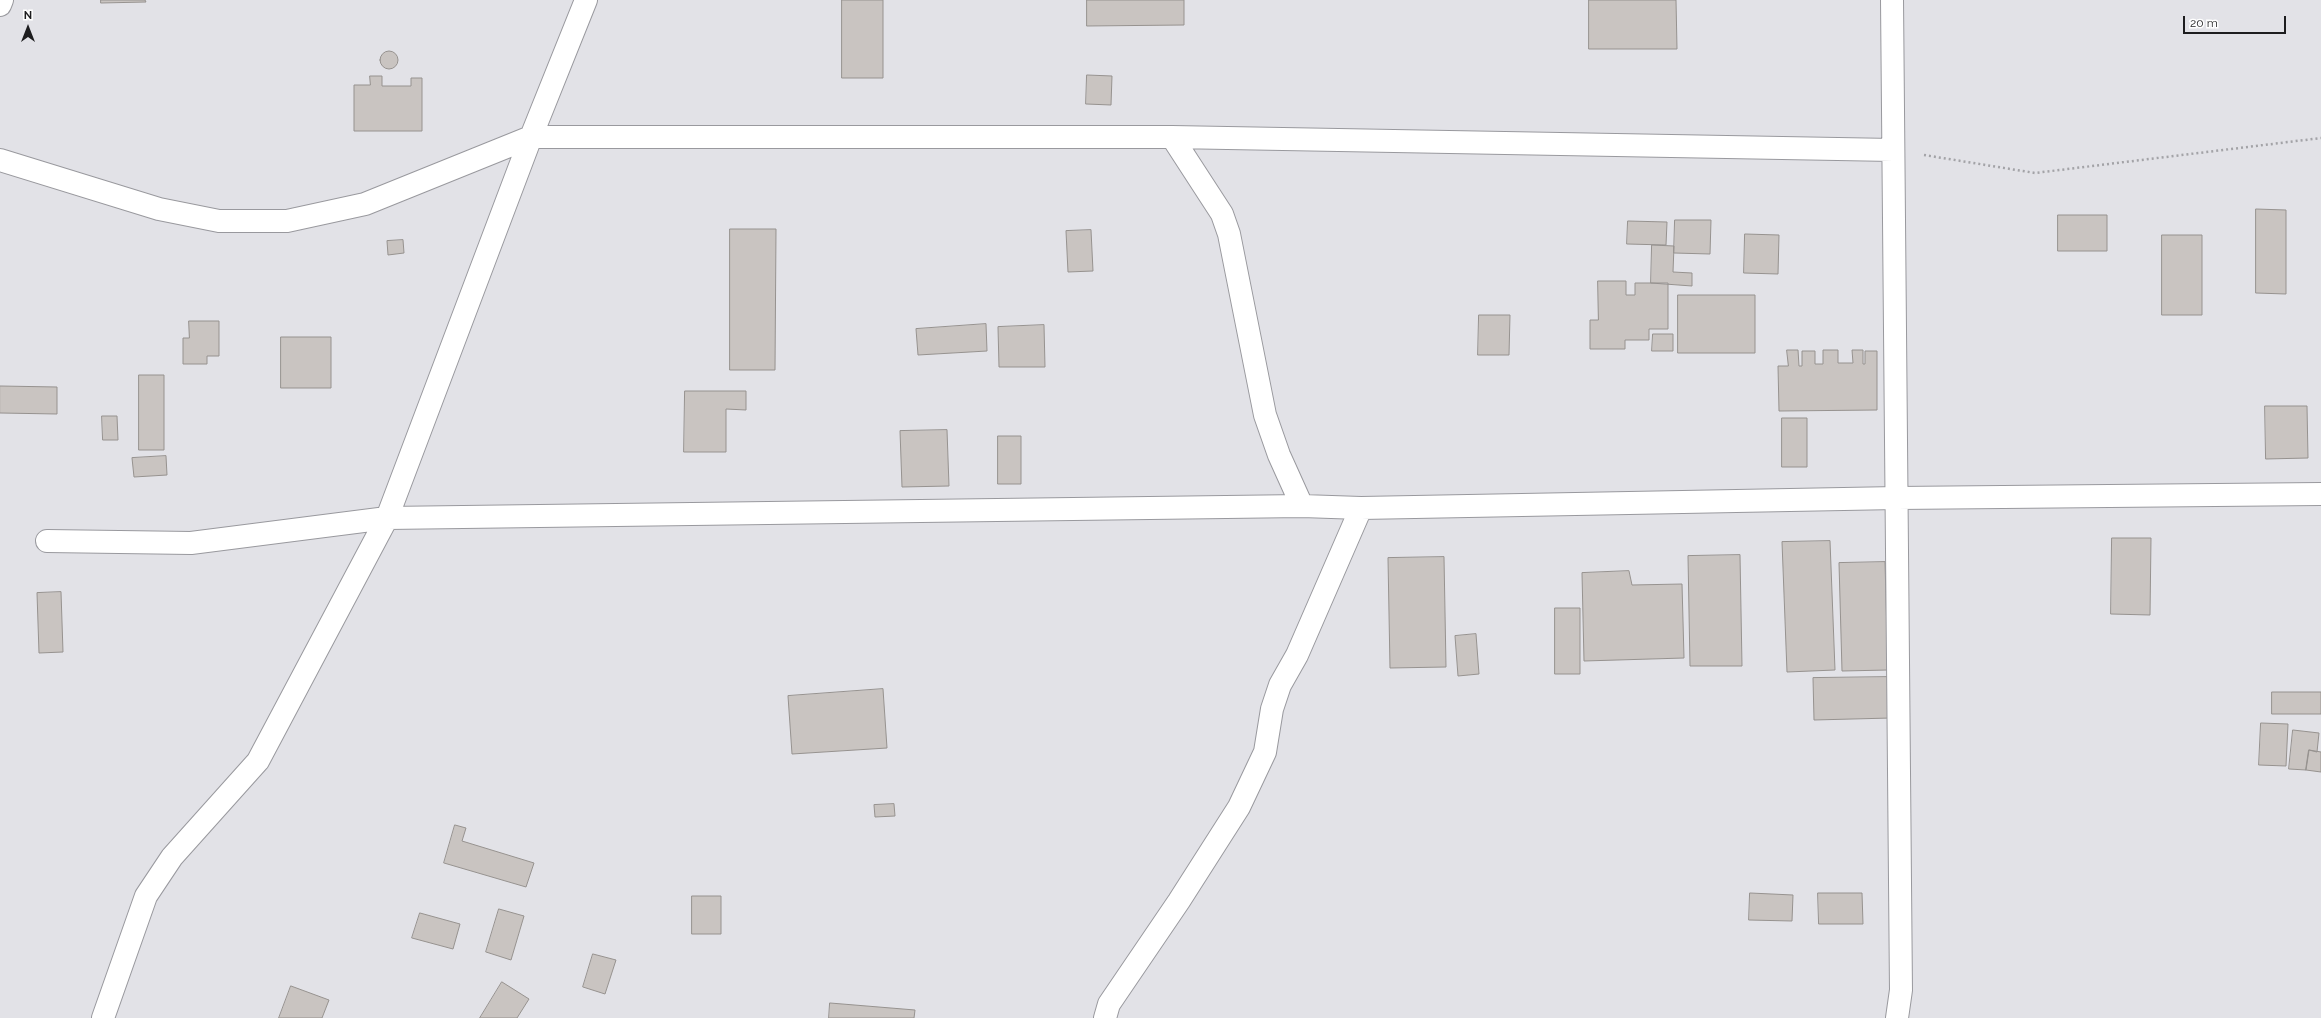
<!DOCTYPE html>
<style>
body{margin:0}
#map{position:relative;width:2321px;height:1018px;overflow:hidden;background:#e2e2e7;font-family:Raleway,sans-serif}
canvas{display:block}
.north{position:absolute;left:8px;top:8px;width:40px;height:40px;-webkit-text-stroke:3px #fff;paint-order:stroke;rotate:0deg;font-size:11px;font-weight:700;line-height:16px;text-align:center;color:#1d1d1f}
.north::after{content:'';display:block;margin:auto;width:14px;height:18px;background:#1d1d1f;clip-path:polygon(50% 0,100% 100%,50% 72%,0 100%)}
.scale{position:absolute;left:2183px;top:16px;width:103px;height:18px;box-sizing:border-box;border:2px solid #1d1d1f;border-top:0;padding-left:5px;font-size:12px;line-height:14px;white-space:nowrap;color:#1d1d1f;-webkit-text-stroke:3px #fff;paint-order:stroke}
</style>
<div id="map">
<canvas width="2321" height="1018"></canvas>
<div class="north">N</div>
<div class="scale">20 m</div>
</div>
<script>
const ctx = document.querySelector('canvas').getContext('2d');
ctx.lineJoin = 'round';
function fillPath(path, color) { ctx.fillStyle = color; ctx.fill(path, 'evenodd'); }
function strokePath(path, color, width, dash) { ctx.strokeStyle = color; ctx.lineWidth = width; ctx.lineCap = dash ? 'butt' : 'round'; ctx.setLineDash(dash || []); ctx.stroke(path); }
const building = new Path2D(`
 M101 0H145L146 2 101 3Z
 M842 0H883V78H842Z
 M1087 0H1184V25L1087 26Z
 M1589 0H1676L1677 49H1589Z
 M380 60a9 9 0 1 1 18 0a9 9 0 1 1-18 0Z
 M1087 75 1112 76 1111 105 1086 104Z
 M370 76H382V86H411V78H422V131H354V85H370Z
 M2256 209 2286 210V294L2256 293Z
 M2058 215H2107V251H2058Z
 M1675 220H1711L1710 254 1674 253Z
 M1628 221 1667 222 1666 245 1627 244Z
 M730 229H776L775 370H730Z
 M1091 230 1093 271 1068 272 1066 231Z
 M1745 234 1779 235 1778 274 1744 273Z
 M2162 235H2202V315H2162Z
 M403 240 404 253 388 255 387 241Z
 M1652 245 1674 246 1673 272 1692 273V286L1651 283Z
 M1598 281H1626V295H1635V283H1668V329H1649V340H1625V349H1590V320H1598Z
 M1678 295H1755V353H1678Z
 M1479 315H1510L1509 355H1478Z
 M189 321H219V356H207V364H183V338H189Z
 M986 324 987 351 918 355 916 329Z
 M1044 325 1045 367H999L998 327Z
 M1653 334H1673V351H1652Z
 M281 337H331V388H281Z
 M1787 350H1798L1799 366H1802V351H1815V364H1823V350H1838V363H1853L1852 350H1863V364H1865V351H1877V410L1779 411 1778 366H1788Z
 M139 375H164V450H139Z
 M0 386 57 387V414L0 413Z
 M685 391H746V410L726 409V452H684Z
 M2265 406H2307L2308 458 2266 459Z
 M102 416H117L118 440H103Z
 M1782 418H1807V467H1782Z
 M947 430 949 486 902 487 900 431Z
 M998 436H1021V484H998Z
 M166 456 167 475 134 477 132 458Z
 M2112 538H2151L2150 615 2111 614Z
 M1830 541 1835 670 1787 672 1782 542Z
 M1740 555 1742 666H1690L1688 556Z
 M1444 557 1446 667 1390 668 1388 558Z
 M1885 562 1888 670 1842 671 1839 563Z
 M1629 571 1632 585 1682 584 1684 658 1584 661 1582 573Z
 M61 592 63 652 39 653 37 593Z
 M1555 608H1580V674H1555Z
 M1476 634 1479 674 1458 676 1455 636Z
 M1889 677 1891 718 1814 720 1813 678Z
 M883 689 887 748 792 754 788 696Z
 M2272 692H2321V714H2272Z
 M2261 723 2288 724 2286 766 2259 765Z
 M2293 730 2319 733 2317 752 2309 750 2306 770 2289 769Z
 M2309 750 2321 752V772L2306 770Z
 M894 804 895 816 875 817 874 805Z
 M455 825 466 828 462 841 534 863 526 887 444 863Z
 M1750 893 1793 895 1792 921 1749 920Z
 M1818 893H1862L1863 924H1819Z
 M692 896H721V934H692Z
 M499 909 524 916 511 960 486 952Z
 M420 913 460 924 453 949 412 938Z
 M593 954 616 960 605 994 583 987Z
 M502 982 529 999 517 1018H480Z
 M291 986 329 1000 322 1018H279Z
 M830 1003 915 1010 914 1018H829Z`);
const path = new Path2D(`
 M1924 155 2035 173 2321 138`);
const minor = new Path2D(`
 M1892 0 1901 990 1897 1018
 M0 5 2 0
 M1172 137 1222 214 1229 234 1265 415 1279 455 1302 506
 M0 160 159 209 219 221H287L365 204 531 137H1172L1893 150
 M47 541 191 543 387 518 1302 506 1361 508 1897 498 2321 494
 M103 1018 146 896 172 857 258 761 387 518 531 137 586 0
 M1105 1018 1109 1004 1179 901 1239 807 1265 752 1272 709 1280 685 1297 655 1361 508`);
fillPath(building, '#c9c4c1');
strokePath(building, '#96928f', 1);
strokePath(minor, '#99999e', 24);
strokePath(path, '#a3a3a7', 2.5, [2, 3]);
strokePath(minor, '#fff', 22);
</script>
